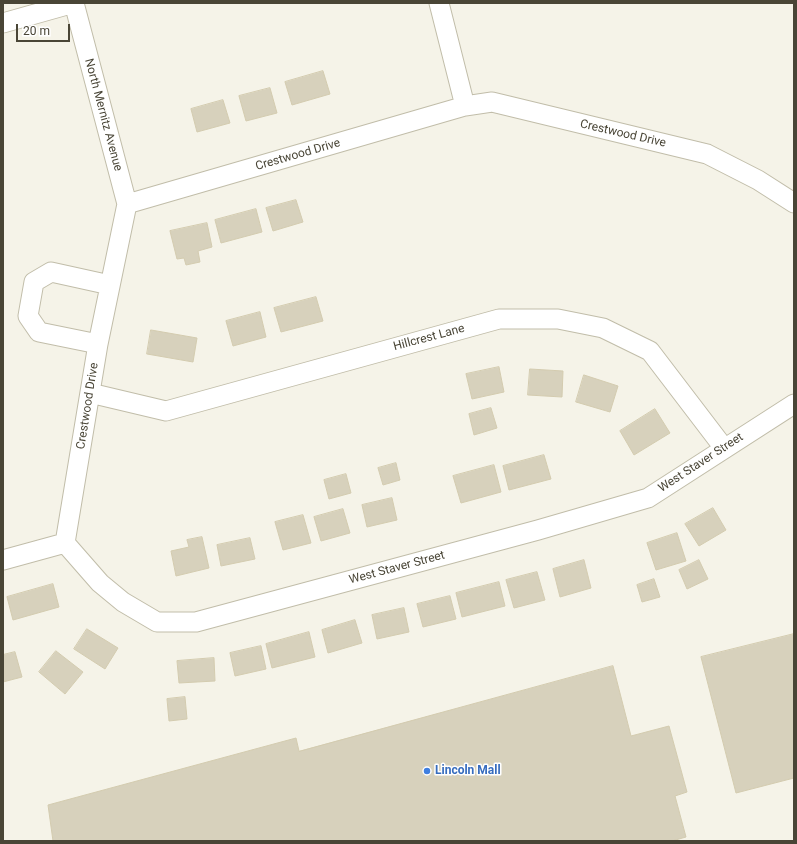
<!DOCTYPE html>
<style>
body{margin:0}
#map{position:relative;width:797px;height:844px;overflow:hidden;background:#f5f3e8;font-family:Roboto,sans-serif}
canvas{display:block}
.frame{position:absolute;inset:0;border:4px solid #494536;pointer-events:none}
.scale{position:absolute;left:16px;top:24px;width:54px;height:18px;box-sizing:border-box;border:2px solid #494536;border-top:0;padding-left:5px;font-size:12px;line-height:14px;white-space:nowrap;color:#494536;-webkit-text-stroke:3px #fff;paint-order:stroke}
</style>
<div id="map">
<canvas width="797" height="844"></canvas>
<div class="frame"></div>
<div class="scale">20 m</div>
</div>
<script>
const ctx = document.querySelector('canvas').getContext('2d');
ctx.lineJoin = 'round';
function fillPath(path, color) { ctx.fillStyle = color; ctx.fill(path, 'evenodd'); }
function strokePath(path, color, width, dash) { ctx.strokeStyle = color; ctx.lineWidth = width; ctx.lineCap = dash ? 'butt' : 'round'; ctx.setLineDash(dash || []); ctx.stroke(path); }
function write(font, color, halo, rows, align = 'center') {
  ctx.font = font + ' Roboto,sans-serif'; ctx.lineWidth = 3; ctx.setLineDash([]); ctx.textBaseline = 'middle'; ctx.strokeStyle = halo; ctx.fillStyle = color; for (const [text, x, y, turn = 0] of rows) {
    ctx.save(); ctx.translate(x, y); ctx.rotate((+turn || 0) * Math.PI / 180); ctx.textAlign = isNaN(turn) ? turn : align; if (halo) ctx.strokeText(text, 0, 0); ctx.fillText(text, 0, 0); ctx.restore();
  }
}
const building = new Path2D(`
 M323 71 330 94 292 105 285 82Z
 M270 88 277 113 246 121 239 96Z
 M223 100 230 123 197 132 191 109Z
 M296 200 303 222 273 231 266 208Z
 M256 209 262 232 221 243 215 220Z
 M207 223 212 247 198 251 200 262 186 265 184 258 177 259 170 231Z
 M316 297 323 321 281 332 274 308Z
 M260 312 266 337 233 346 226 321Z
 M151 330 197 338 193 362 147 354Z
 M499 367 504 392 472 399 466 374Z
 M530 369 563 371 562 397 528 395Z
 M584 375 618 386 610 412 576 402Z
 M491 408 497 428 474 435 469 414Z
 M655 409 670 433 634 455 620 431Z
 M544 455 551 479 509 490 503 466Z
 M396 463 400 480 383 485 378 468Z
 M494 465 501 492 461 503 453 476Z
 M346 474 351 493 329 499 324 480Z
 M392 498 397 520 367 527 362 505Z
 M713 508 726 530 699 546 685 524Z
 M343 509 350 533 321 541 314 517Z
 M303 515 311 543 283 550 275 522Z
 M677 533 686 561 656 570 647 543Z
 M202 537 209 568 176 576 171 551 189 547 187 540Z
 M250 538 255 559 221 566 217 545Z
 M584 560 591 588 560 597 553 569Z
 M699 560 708 579 687 589 679 570Z
 M537 572 545 600 514 608 506 580Z
 M654 579 660 597 642 602 637 585Z
 M499 582 505 606 462 617 456 593Z
 M53 584 59 607 13 620 7 597Z
 M450 596 456 619 423 627 417 604Z
 M404 608 409 632 377 639 372 615Z
 M355 620 362 643 328 653 322 630Z
 M87 629 118 648 105 669 74 649Z
 M309 632 315 657 272 668 266 644Z
 M794 634V778L736 793 701 657Z
 M261 646 266 669 235 676 230 653Z
 M56 651 83 672 65 694 39 672Z
 M15 652 22 677 3 682V655Z
 M214 658 215 681 179 683 177 661Z
 M613 666 631 736 669 726 687 792 675 796 686 837 672 841H53L48 805 296 738 299 751Z
 M185 697 187 719 169 721 167 699Z`);
const minor = new Path2D(`
 M74 3 127 204
 M439 3 465 106
 M3 23 74 3
 M98 344 39 332 28 316 34 282 51 272 110 285
 M90 393 166 411 499 319H558L603 328 650 351 724 448
 M65 543 98 344 127 204 465 106 492 102 707 154 758 180 794 203
 M3 560 65 543 100 583 123 602 157 622H196L538 530 648 498 794 404`);
const markers = [
 [427,771,4,"#3f7fe0"]
];
const streetNames = [
 ["North Mernitz Avenue",103,115,75],
 ["Crestwood Drive",623,134,13],
 ["Crestwood Drive",298,155,-16],
 ["Hillcrest Lane",429,338,-15],
 ["Crestwood Drive",88,406,-81],
 ["West Staver Street",701,463,-33],
 ["West Staver Street",397,568,-15]
];
const shopNames = [
 ["Lincoln Mall",435,771]
];
fillPath(building, '#d7d1bc');
strokePath(building, '#d3cbaf', 1);
strokePath(minor, '#c1bda9', 21);
strokePath(minor, '#fff', 19);
for (const [x, y, r, color] of markers) { const dot = new Path2D(); dot.arc(x, y, r, 0, 2 * Math.PI); ctx.fillStyle = color; ctx.fill(dot); strokePath(dot, '#fff', 1.5); }
write('12px', '#494536', '#fff', streetNames);
write('bold 12px', '#366cbe', '#fff', shopNames, 'left');
</script>
